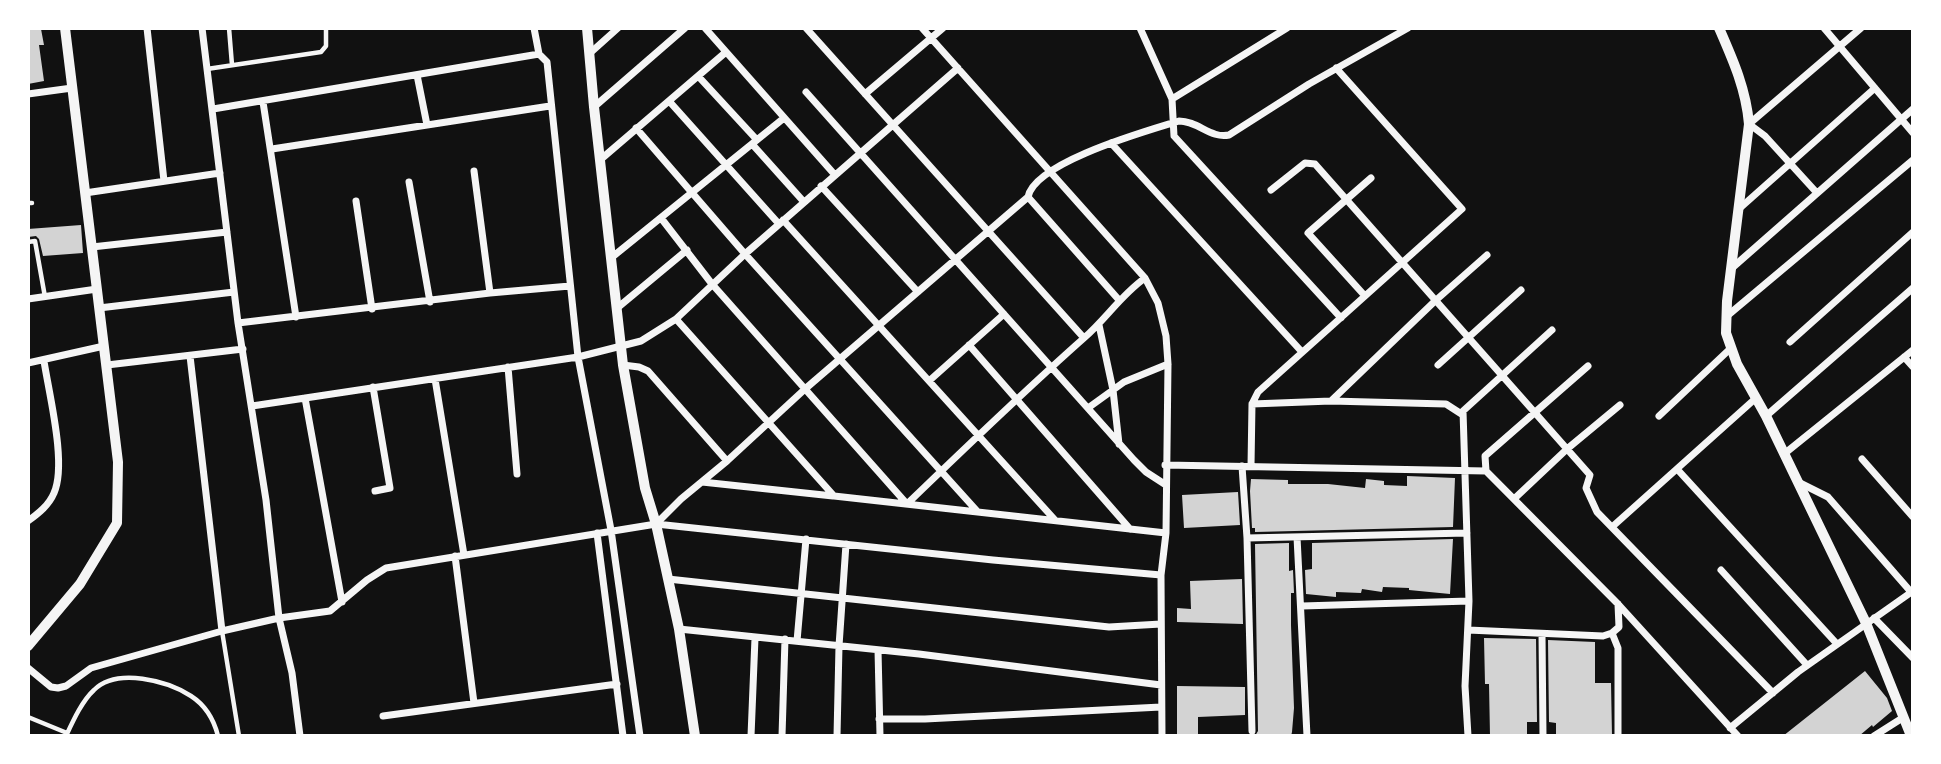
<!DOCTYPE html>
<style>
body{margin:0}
#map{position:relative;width:1941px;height:764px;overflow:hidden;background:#111;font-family:Poppins,sans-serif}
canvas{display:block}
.frame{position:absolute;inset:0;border:30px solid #fff;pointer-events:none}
</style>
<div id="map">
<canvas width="1941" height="764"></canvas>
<div class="frame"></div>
</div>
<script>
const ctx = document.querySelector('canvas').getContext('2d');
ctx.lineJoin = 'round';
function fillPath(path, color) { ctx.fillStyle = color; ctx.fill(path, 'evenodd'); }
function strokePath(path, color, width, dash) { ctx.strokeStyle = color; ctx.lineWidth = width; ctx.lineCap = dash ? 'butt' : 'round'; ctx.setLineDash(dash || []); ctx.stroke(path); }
const building = new Path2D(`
 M28 28 41 29 44 45H39L44 81 28 84Z
 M81 225 83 253 43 256 39 239 36 236 28 237V229Z
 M1407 476 1455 478 1453 527 1255 532V528H1252L1250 491 1251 479 1288 480V484H1328L1365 488 1366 479 1384 481V485L1407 486Z
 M1238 492 1240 525 1184 528 1182 495Z
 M1453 539 1450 594 1409 590V588L1383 587 1382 592 1362 589 1361 593 1336 592V597L1306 594 1305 570 1312 569V543Z
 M1289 543V571L1293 570 1294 593H1291V625L1294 708 1292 732 1291 736H1255L1258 731 1255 544Z
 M1242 579 1243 624 1177 622V608L1191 609 1190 581Z
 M1484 638 1536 639 1537 722H1527V736H1490L1489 684H1485Z
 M1548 640 1595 642V683H1611L1612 736H1556V723L1549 722Z
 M1865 671 1887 698 1892 711 1873 727 1872 725 1859 736H1783Z
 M1177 686 1245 687V715L1198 717V736H1177Z`);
const service = new Path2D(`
 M229 28 232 65
 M207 69 321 52 326 46V28
 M28 203H32
 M28 242 35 241 45 297
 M222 631 239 736
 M28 717 67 733
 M66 736C73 721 82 701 94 690 117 667 168 681 191 696 205 705 214 720 218 736`);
const minor = new Path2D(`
 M147 28 164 181
 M202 28 238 323 266 500 279 618 292 673 300 736
 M534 28 539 54
 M705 28 835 175
 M806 28 1084 338
 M922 28 1145 278 1158 303 1166 336 1168 364 1166 533 1161 575 1162 736
 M1140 28 1172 99 1174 136 1341 318
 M1824 28 1913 133
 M589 54 618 28
 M417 75 427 125
 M698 76 757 140
 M806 92 1134 460 1146 472 1166 485
 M28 94 72 88
 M865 94 943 28
 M1172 99 1287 28
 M669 101 779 224
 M263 102 296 317
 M594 107 685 28
 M213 109 539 54 547 62 578 357 611 530 640 736
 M636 128 745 254 977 511
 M1111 143 1302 352
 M752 144 804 202
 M272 149 550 106
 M600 160 726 52
 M474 171 490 293
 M409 182 430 302
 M821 186 918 292
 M1271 190 1305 163 1315 164 1590 475 1586 488 1597 512 1773 693
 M85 193 220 173
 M1817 193 1765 136 1749 124 1861 28
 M356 201 372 309
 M1740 208 1875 88
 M661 218 712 284 907 504C965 448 1023 392 1084 338 1106 319 1121 295 1145 278
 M783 220 1055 520
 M92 247 227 232
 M611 258 784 118
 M1732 268 1913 109
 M1365 296 1308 233 1371 178
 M28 299 97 289
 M1119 300 1028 197C1035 162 1147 131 1179 121 1198 121 1211 139 1229 135L1309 84 1408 28
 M99 308 234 292
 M616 309 687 250
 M1727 316 1913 160
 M676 319 834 496 1166 533
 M238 323 490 293 570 286
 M1099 325 1113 390 1119 444
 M1790 342 1913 232
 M969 345 1130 529
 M190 356 222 631
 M1904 357 1913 367
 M28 363 104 346
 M107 365 243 349
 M623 365 639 367 648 371 727 461
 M1438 365 1521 290
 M508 367 517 474
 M435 379 464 555
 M929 381 1004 314
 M373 387 390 488 375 491
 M305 398 342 602
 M1331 401 1435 301 1487 255
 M1252 404 1331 401 1446 404 1463 415
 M252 406 578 357 641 341 676 319 745 254 958 68
 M1088 408 1124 382 1168 364
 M1659 416 1731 348
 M1766 416 1913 288
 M1784 454 1913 350
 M1862 459 1913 517
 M1165 465 1486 471 1618 604 1738 736
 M1242 466 1247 538 1252 731
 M1251 466 1252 404 1258 392 1462 209 1336 68
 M1677 469 1837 644
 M1486 471 1485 456 1588 366
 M702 482 833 496
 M1798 482 1828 497 1911 592
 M1514 499 1567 449 1620 405
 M28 521C39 513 49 505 54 493 67 464 49 394 44 361
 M656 524 681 499 727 461 805 389 1028 197
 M1612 527 1756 398
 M597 533 623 736
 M1297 537 1307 736
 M1247 538 1467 533
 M455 556 474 703
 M1721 570 1807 665
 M668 579 1109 627 1161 624
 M1302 606 1469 601
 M1874 618 1913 658
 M679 629 919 654 1161 685
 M1468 630 1603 636 1612 633 1619 627 1618 604
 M1612 633 1618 648V736
 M1542 634 1543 736
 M797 641 806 539
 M878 650 880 736
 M28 668 51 687 58 688 66 686 91 668 222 631 279 618 330 611 367 580 386 568 656 524 993 560 1161 575
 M383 716 617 684
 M879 719H925L1161 707
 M1730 728 1798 672 1913 591
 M751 736 755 638
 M782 736 785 639
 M837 736 839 646 846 544
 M1468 736 1465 686 1469 601 1463 411 1552 330
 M1874 736 1904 717`);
const tertiary = new Path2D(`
 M587 28 594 107 623 365 645 488 656 524 679 629 695 736
 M1719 28C1733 60 1746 89 1749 124L1727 301 1726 333 1737 364 1766 416 1866 623 1911 736
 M28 646 80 584 117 523 118 462 65 28`);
fillPath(building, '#d3d3d3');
strokePath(service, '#f5f5f5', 4.5);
strokePath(minor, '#f5f5f5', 7);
strokePath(tertiary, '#f5f5f5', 10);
</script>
